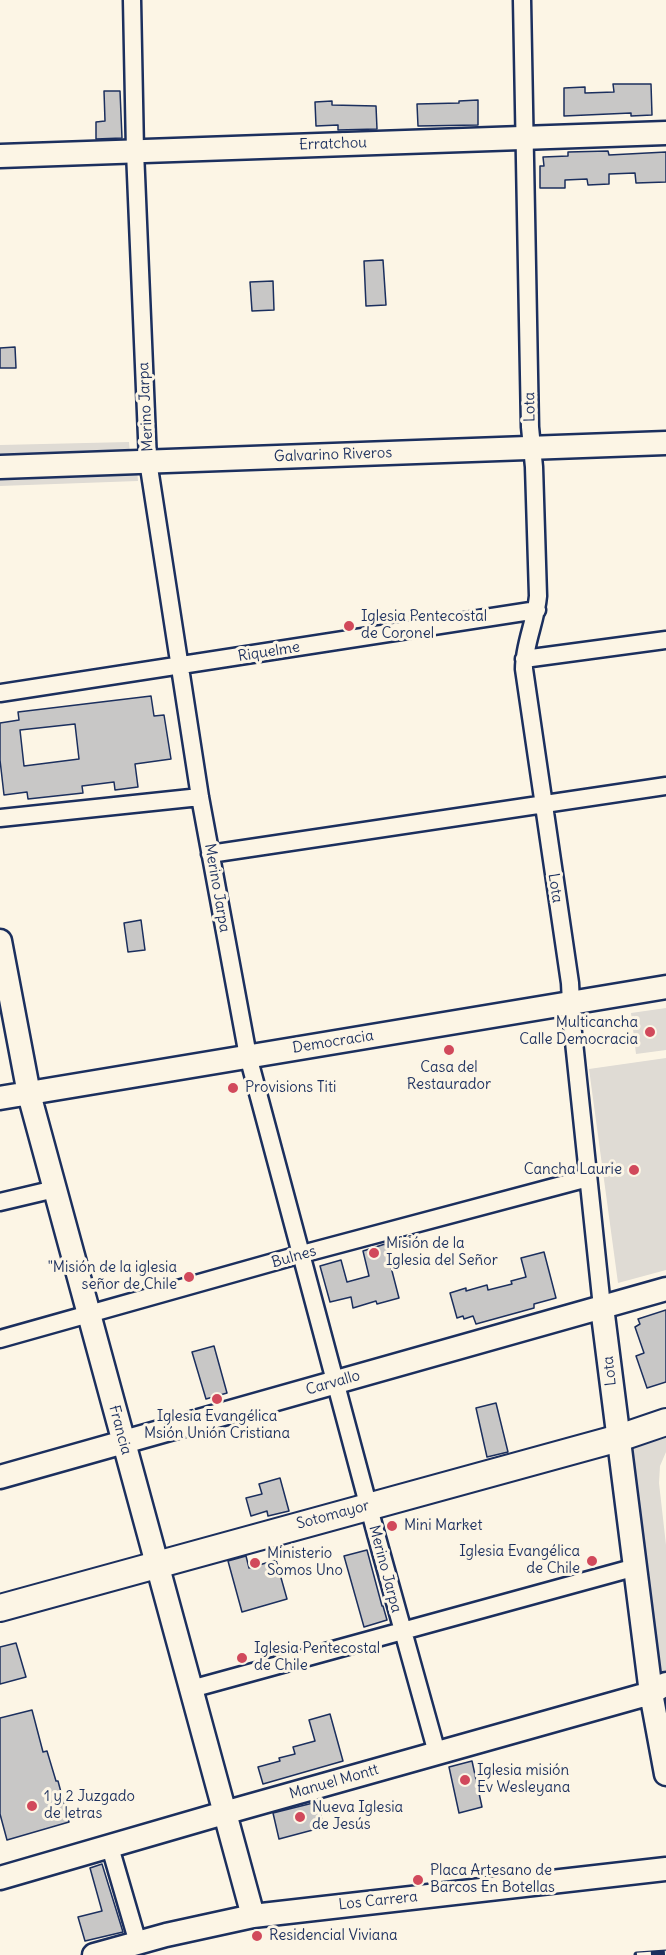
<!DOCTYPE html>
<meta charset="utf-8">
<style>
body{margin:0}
canvas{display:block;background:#fcf5e5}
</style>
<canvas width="666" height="1955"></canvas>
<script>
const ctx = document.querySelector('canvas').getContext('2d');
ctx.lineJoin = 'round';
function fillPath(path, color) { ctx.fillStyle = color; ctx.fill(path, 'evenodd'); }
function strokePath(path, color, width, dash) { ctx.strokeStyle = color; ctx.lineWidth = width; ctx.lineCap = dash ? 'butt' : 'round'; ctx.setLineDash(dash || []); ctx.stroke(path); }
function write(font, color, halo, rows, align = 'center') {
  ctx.font = font + ' Delius,sans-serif'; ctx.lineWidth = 6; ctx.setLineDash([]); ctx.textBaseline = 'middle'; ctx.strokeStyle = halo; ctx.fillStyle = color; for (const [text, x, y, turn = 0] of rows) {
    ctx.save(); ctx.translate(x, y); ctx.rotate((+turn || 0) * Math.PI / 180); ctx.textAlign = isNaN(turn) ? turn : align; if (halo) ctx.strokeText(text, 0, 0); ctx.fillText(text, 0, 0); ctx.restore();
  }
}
const green = new Path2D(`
 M129 442 130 453 0 458V445Z
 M137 469 138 481 0 486V473Z
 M666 1008V1050L636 1054 631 1013Z
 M666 1058V1270L618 1283 589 1069Z
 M666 1429V1452L660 1466 659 1483 666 1545V1670L659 1678 630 1450 631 1444Z`);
const building = new Path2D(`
 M613 84H651L652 115 631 116V113L564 116V88L585 87V93L614 92Z
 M104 91H120L122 138 96 139V122L105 121Z
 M478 100V125L418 126 417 104 459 103V101Z
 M332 101V105L376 106 377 129 338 130V125L316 126 315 102Z
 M608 151 609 155 666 152V182L636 183 635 173 609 174V184L588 185 587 179 565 180V188H540V166H544L543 157 568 156V152Z
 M383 260 386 305 366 306 364 261Z
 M273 281 274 310 252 311 250 282Z
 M15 347 16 368H0V348Z
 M151 696 154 716 164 715 171 759 135 764 138 787 115 790 114 782 82 786 83 793 28 799 27 792 4 795 0 760V723L19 720 18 712ZM75 724 79 759 24 766 20 730Z
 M141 920 145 950 128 952 124 923Z
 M385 1244 399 1298 377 1304 376 1301 353 1308 351 1297 330 1302 320 1266 341 1260 347 1282 369 1276 363 1251Z
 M544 1252 556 1298 534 1304V1308L476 1324 473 1316 464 1319 463 1316 457 1318 450 1293 466 1288V1291L487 1285 488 1290 512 1284 511 1281 526 1277 521 1258Z
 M666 1310V1382L647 1388 636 1356 644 1353 635 1327 640 1324 638 1319Z
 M214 1346 227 1393 206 1399 192 1352Z
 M496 1403 508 1452 487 1457 476 1408Z
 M280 1478 289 1511 268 1516 267 1511 251 1516 246 1498 262 1494 259 1484Z
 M367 1550 382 1606H383L387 1620 364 1627 344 1556Z
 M246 1556 249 1568 276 1560 287 1599 242 1612 228 1561Z
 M16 1643 26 1677 0 1684V1647Z
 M32 1710 43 1752 47 1751 56 1781H58L69 1822 7 1840 0 1814V1718Z
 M330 1714 343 1761 263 1784 258 1767 280 1761 279 1758 295 1754 293 1747 315 1741 309 1720Z
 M472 1761 482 1807 459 1813 449 1767Z
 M317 1802 324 1827 279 1839 273 1813Z
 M102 1864 123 1932 85 1941 78 1917 102 1911 90 1868Z`);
const street = new Path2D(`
 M132 0 135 151 148 461 200 797 248 1056 376 1534 437 1753
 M522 0 530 427 534 467 538 596C536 621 524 644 524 669L570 983 572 1023 602 1307
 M524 659 666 640
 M0 693 537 610
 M0 818 200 797
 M210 854 666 786
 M0 1202 55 1189
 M0 1339 302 1254 588 1178
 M191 1689 636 1567
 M110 1847 138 1943`);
const secondary = new Path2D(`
 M0 156 666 133
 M0 467 666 443
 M0 941 29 1094 253 1916
 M0 1098 666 987
 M602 1307 651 1693 666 1774
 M0 1477 666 1289
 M0 1878 224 1813 651 1693 666 1684
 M94 1955 166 1935 253 1916 666 1869`);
const primary = new Path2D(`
 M0 1608 619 1438 666 1422`);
const rail = new Path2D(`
 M637 1955 666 1953`);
const markers = [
 [349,626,6,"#d1495b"],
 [650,1032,6,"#d1495b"],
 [449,1050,6,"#d1495b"],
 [233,1088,6,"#d1495b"],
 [634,1170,6,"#d1495b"],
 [374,1253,6,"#d1495b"],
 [189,1277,6,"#d1495b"],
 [217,1399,6,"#d1495b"],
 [392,1526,6,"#d1495b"],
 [592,1561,6,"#d1495b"],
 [255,1563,6,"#d1495b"],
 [242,1658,6,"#d1495b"],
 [465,1780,6,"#d1495b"],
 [32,1806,6,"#d1495b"],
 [300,1817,6,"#d1495b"],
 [418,1880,6,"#d1495b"],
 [257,1936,6,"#d1495b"]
];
const streetNames = [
 ["Erratchou",333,144,-2],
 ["Merino Jarpa",146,407,-93],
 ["Lota",530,407,-91],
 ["Galvarino Riveros",333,455,-2],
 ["Riquelme",269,652,-9],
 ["Merino Jarpa",217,888,80],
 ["Lota",555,888,81],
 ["Democracia",333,1042,-9],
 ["Bulnes",294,1257,-16],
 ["Lota",610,1371,-96],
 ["Carvallo",333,1383,-16],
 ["Francia",120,1430,75],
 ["Sotomayor",333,1515,-15],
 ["Merino Jarpa",385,1569,75],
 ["Manuel Montt",334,1782,-16],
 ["Los Carrera",378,1901,-6]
];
const poiNames = [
 ["Iglesia Pentecostal",361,617],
 ["de Coronel",361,634],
 ["Multicancha",638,1023,"right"],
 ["Calle Democracia",638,1040,"right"],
 ["Casa del",449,1068,"center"],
 ["Restaurador",449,1085,"center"],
 ["Provisions Titi",245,1088],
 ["Cancha Laurie",622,1170,"right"],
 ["Misión de la",386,1244],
 ["Iglesia del Señor",386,1261],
 ["\"Misión de la iglesia",177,1268,"right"],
 ["señor de Chile",177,1285,"right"],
 ["Iglesia Evangélica",217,1417,"center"],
 ["Msión Unión Cristiana",217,1434,"center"],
 ["Mini Market",404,1526],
 ["Iglesia Evangélica",580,1552,"right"],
 ["de Chile",580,1569,"right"],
 ["Ministerio",267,1554],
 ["Somos Uno",267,1571],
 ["Iglesia Pentecostal",254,1649],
 ["de Chile",254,1666],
 ["Iglesia misión",477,1771],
 ["Ev Wesleyana",477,1788],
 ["1 y 2 Juzgado",44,1797],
 ["de letras",44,1814],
 ["Nueva Iglesia",312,1808],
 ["de Jesús",312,1825],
 ["Placa Artesano de",430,1871],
 ["Barcos En Botellas",430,1888],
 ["Residencial Viviana",269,1936]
];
fillPath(green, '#dfdbd4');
fillPath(building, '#c8c7c6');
strokePath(building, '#1b2f5e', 1.5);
strokePath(street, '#1b2f5e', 21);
strokePath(secondary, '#1b2f5e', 27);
strokePath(primary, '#1b2f5e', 30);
strokePath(street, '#fcf5e5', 16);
strokePath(secondary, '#fcf5e5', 22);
strokePath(primary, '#fcf5e5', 26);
strokePath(rail, '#1b2f5e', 7);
strokePath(rail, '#fcf5e5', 4.5, [14]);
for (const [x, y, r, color] of markers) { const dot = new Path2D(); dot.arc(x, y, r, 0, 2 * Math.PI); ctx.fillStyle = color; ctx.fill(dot); strokePath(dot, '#fcf5e5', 2); }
write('15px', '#1b2f5e', '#fcf5e5', streetNames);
write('15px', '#1b2f5e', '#fcf5e5', poiNames, 'left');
</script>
